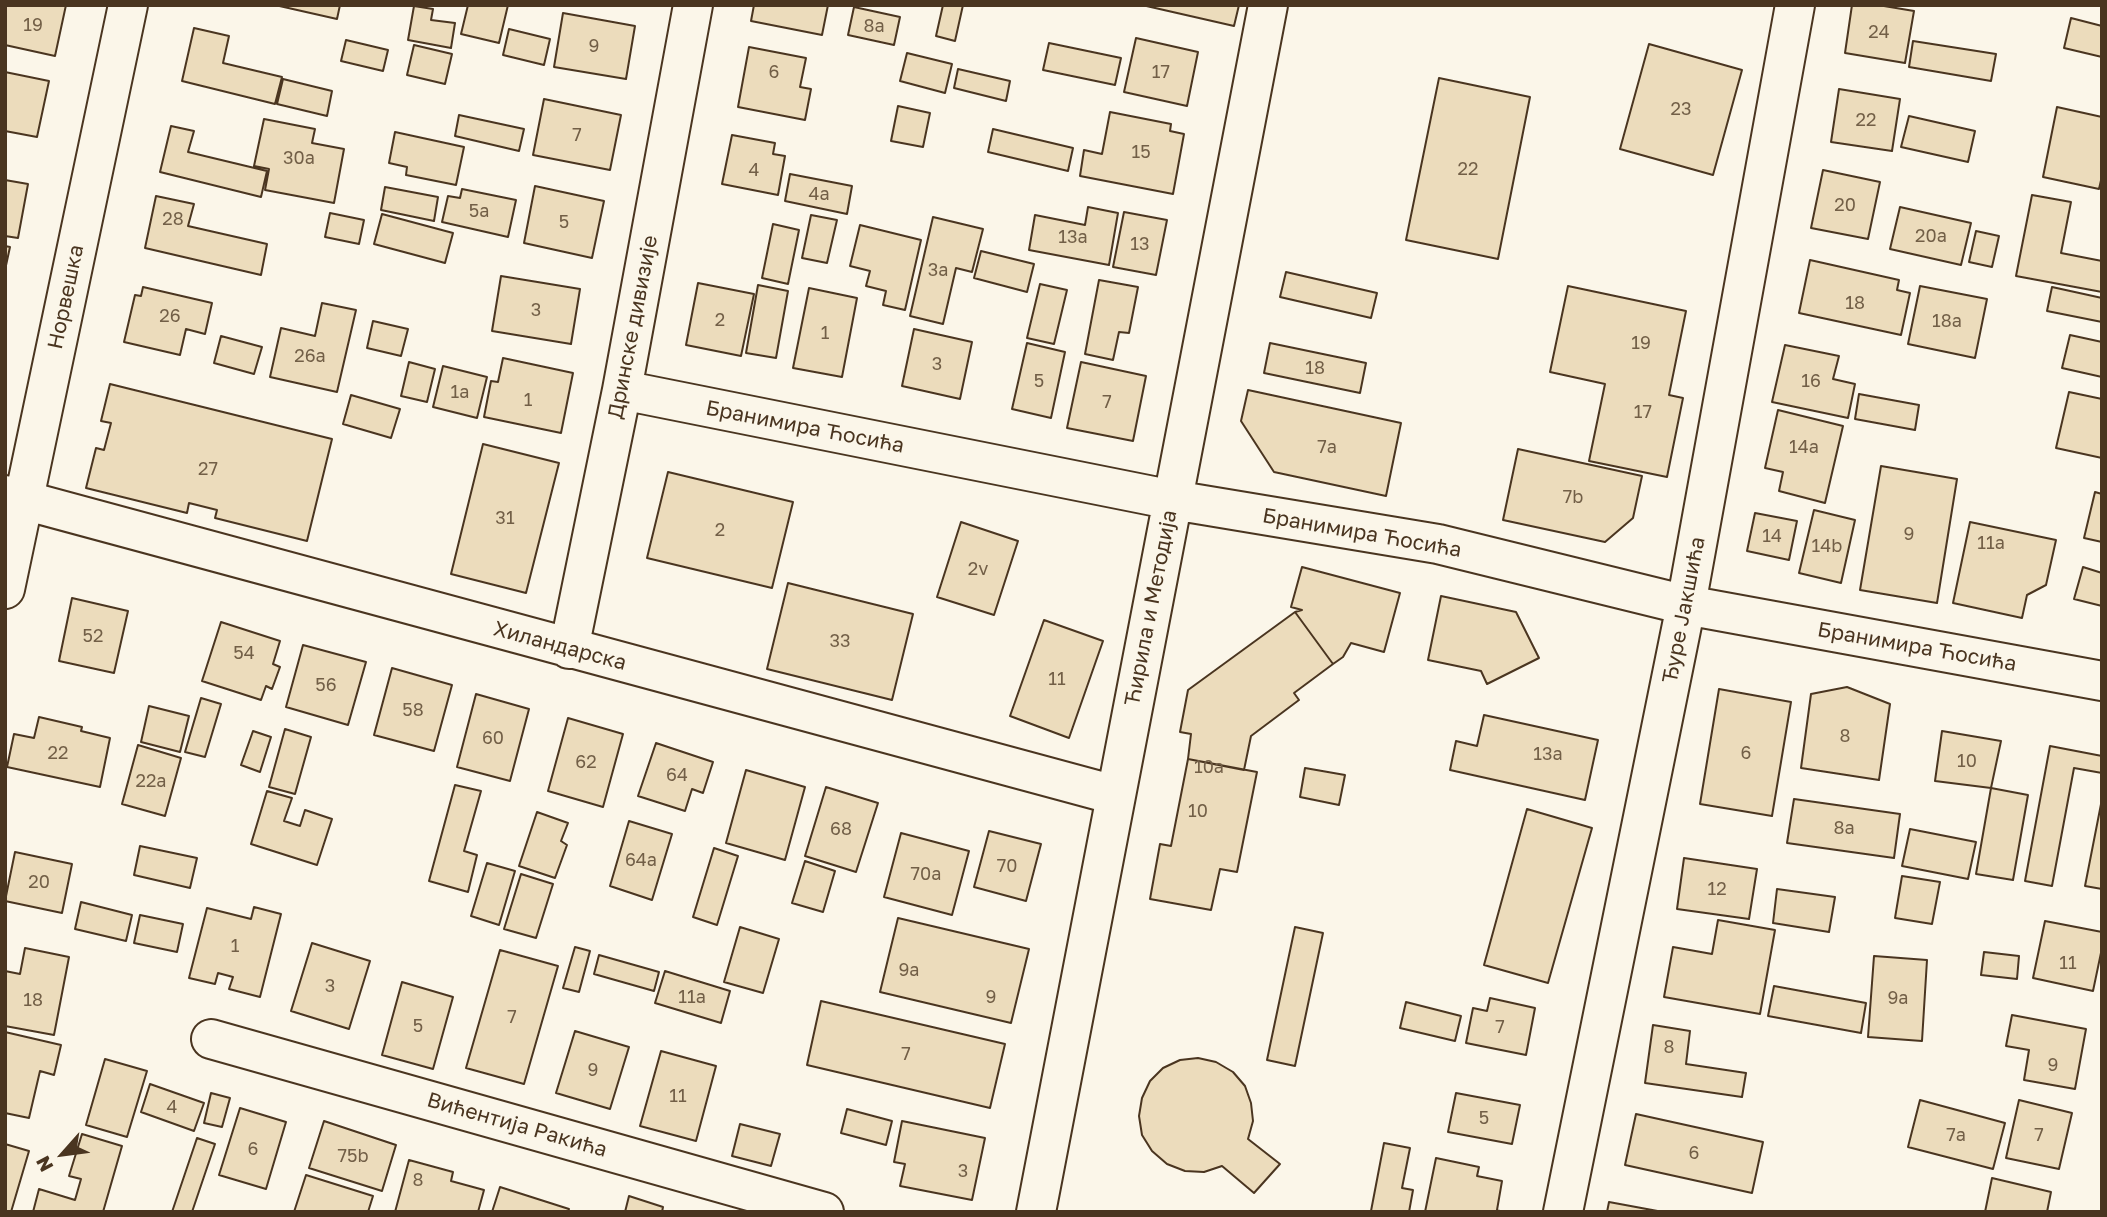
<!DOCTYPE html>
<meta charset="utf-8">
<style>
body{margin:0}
#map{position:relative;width:2107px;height:1217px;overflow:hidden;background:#fbf6e9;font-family:"Golos Text",sans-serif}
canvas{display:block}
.frame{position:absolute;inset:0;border:7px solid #4a3520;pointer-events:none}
.north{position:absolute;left:28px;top:1119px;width:70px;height:70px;-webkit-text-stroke:5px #fbf6e9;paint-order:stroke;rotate:242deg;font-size:19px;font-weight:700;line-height:28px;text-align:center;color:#4a3520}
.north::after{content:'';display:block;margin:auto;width:24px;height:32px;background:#4a3520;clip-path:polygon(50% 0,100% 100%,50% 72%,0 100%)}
</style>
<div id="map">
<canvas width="2107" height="1217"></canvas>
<div class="frame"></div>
<div class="north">N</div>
</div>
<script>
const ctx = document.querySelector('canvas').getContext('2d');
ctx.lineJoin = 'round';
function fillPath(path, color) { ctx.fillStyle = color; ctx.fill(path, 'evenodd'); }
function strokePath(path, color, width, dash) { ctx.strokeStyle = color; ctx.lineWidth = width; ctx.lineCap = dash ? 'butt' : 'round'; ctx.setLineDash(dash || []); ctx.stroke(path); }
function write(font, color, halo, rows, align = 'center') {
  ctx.font = font + ' "Golos Text",sans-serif'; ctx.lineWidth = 5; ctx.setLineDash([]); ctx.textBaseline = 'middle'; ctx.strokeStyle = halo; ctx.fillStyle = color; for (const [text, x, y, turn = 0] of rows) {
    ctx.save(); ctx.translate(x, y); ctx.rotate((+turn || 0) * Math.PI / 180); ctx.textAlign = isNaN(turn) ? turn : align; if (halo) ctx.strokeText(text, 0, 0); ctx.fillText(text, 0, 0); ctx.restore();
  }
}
const building = new Path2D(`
 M5 5H66L55 56 5 45Z
 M275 5H340L337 19Z
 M468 5H508L499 43 461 34Z
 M754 5H828L822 35 751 21Z
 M943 5H963L955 41 936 36Z
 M1142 5H1239L1234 26Z
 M1852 5H1878L1914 11 1905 63 1845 53Z
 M414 6 433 9 431 20 455 23 451 48 408 40Z
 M854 7 900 17 894 45 848 35Z
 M563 13 635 26 626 79 554 67Z
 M2071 18 2102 26V57L2064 48Z
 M194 28 229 36 223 63 282 77 275 104 182 81Z
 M509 29 550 39 544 65 503 55Z
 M1136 38 1198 52 1187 106 1124 92Z
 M346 40 388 50 383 71 341 61Z
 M1913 41 1996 54 1991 81 1909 67Z
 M1049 43 1121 58 1115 85 1043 70Z
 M1649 44 1742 70 1713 175 1620 149Z
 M414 45 452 54 445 84 407 75Z
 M749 47 806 58 800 87 811 89 805 120 738 107Z
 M907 53 952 64 945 93 900 81Z
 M958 69 1010 81 1006 101 954 88Z
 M5 72 49 81 37 137 5 131Z
 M1439 78 1530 97 1498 259 1406 240Z
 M283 79 332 91 327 116 277 104Z
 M1839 89 1900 99 1892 151 1831 142Z
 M544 99 621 115 610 170 533 155Z
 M898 106 930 113 923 147 891 141Z
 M2057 107 2102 117V176L2099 189 2043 177Z
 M1110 112 1171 124 1170 131 1184 134 1173 194 1080 176 1084 150 1102 154Z
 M459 115 524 129 519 151 455 136Z
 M1909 116 1975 131 1968 162 1901 147Z
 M264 119 315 129 312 143 344 149 334 203 265 190 269 169 254 166Z
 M171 126 194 131 188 152 267 171 261 197 160 172Z
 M993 129 1073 148 1068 171 988 152Z
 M395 132 464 147 456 185 406 175 407 167 389 163Z
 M732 135 775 143 773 154 785 156 778 195 722 184Z
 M1823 170 1880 182 1868 239 1811 228Z
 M790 174 852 186 847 214 785 201Z
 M5 180 28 184 18 238 5 236Z
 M535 186 604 201 592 258 524 243Z
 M385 187 438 197 434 221 381 210Z
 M462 189 516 200 508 237 442 222 448 196 460 198Z
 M2032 195 2071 202 2061 253 2102 261V292L2016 276Z
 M156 196 194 204 188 226 267 244 261 275 145 248Z
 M1088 207 1118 213 1109 265 1029 250 1035 215 1085 225Z
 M1900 207 1971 223 1961 265 1890 249Z
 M1124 212 1167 220 1156 275 1113 267Z
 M330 213 364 220 359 244 325 237Z
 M382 214 453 233 445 263 374 244Z
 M811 215 837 220 827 263 802 258Z
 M933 217 983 229 972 272 956 268 943 324 910 316Z
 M773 224 799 230 788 284 762 278Z
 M860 225 921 240 905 310 883 305 886 291 866 286 870 271 850 266Z
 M1976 231 1999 236 1992 267 1969 262Z
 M5 246 10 247 5 270Z
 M981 251 1034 264 1027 292 974 278Z
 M1810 260 1899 280 1897 290 1910 293 1901 335 1799 313Z
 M1286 272 1377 293 1371 318 1280 297Z
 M501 276 580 289 571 344 492 331Z
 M1099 280 1138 287 1129 333 1119 332 1113 360 1085 354Z
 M698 283 754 294 741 356 686 345Z
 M1040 284 1067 290 1054 344 1027 338Z
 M758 285 788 291 776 358 746 353Z
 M1568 286 1686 311 1669 395 1683 398 1667 477 1589 461 1605 384 1550 372Z
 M1920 286 1987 299 1975 358 1908 344Z
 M143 287 212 303 205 334 186 329 180 355 124 342 135 295 141 296Z
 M2052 287 2102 298V322L2047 311Z
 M809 288 857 298 842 377 793 368Z
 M322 303 356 310 337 392 270 377 281 328 315 336Z
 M373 321 408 329 401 356 367 348Z
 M914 329 972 342 960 399 902 386Z
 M2070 335 2102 342V377L2062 368Z
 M221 336 262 347 254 374 214 363Z
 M1027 343 1065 352 1051 418 1012 409Z
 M1270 343 1366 363 1360 393 1264 373Z
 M1785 345 1839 356 1833 379 1855 384 1848 418 1772 402Z
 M503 358 573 373 561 433 484 417 491 381 498 382Z
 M409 362 435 369 427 402 401 396Z
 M1081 362 1146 376 1133 441 1067 428Z
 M443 366 487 377 477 418 433 407Z
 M110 384 332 439 307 541 215 518 217 510 189 503 187 513 86 488 96 448 104 450 111 423 101 421Z
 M1248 390 1401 423 1386 496 1274 472 1241 421Z
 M2069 392 2102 399V458L2056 448Z
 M1859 394 1919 405 1915 430 1855 419Z
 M351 395 400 409 391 438 343 424Z
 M1778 410 1843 426 1825 503 1779 491 1783 472 1765 468Z
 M483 444 559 463 526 593 451 574Z
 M1518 449 1642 476 1633 518 1605 542 1503 520Z
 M1881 466 1957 479 1937 603 1860 590Z
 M668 472 793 502 772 588 647 558Z
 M2095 492 2102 494V542L2084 538Z
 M1814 510 1855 520 1841 583 1799 573Z
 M1755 513 1797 521 1789 560 1747 551Z
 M961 522 1018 541 994 615 937 597Z
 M1970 522 2056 540 2046 585 2027 595 2022 618 1953 603Z
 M1302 567 1400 593 1384 652 1351 643 1343 657 1333 664 1295 612 1302 610 1291 607Z
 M2083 567 2102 573V606L2074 599Z
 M788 583 913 614 892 700 767 669Z
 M1441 596 1516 612 1539 658 1487 684 1481 671 1428 660Z
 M72 598 128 611 114 673 59 661Z
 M1295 612 1333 664 1294 693 1299 700 1251 736 1244 770 1188 759 1191 734 1180 732 1188 690Z
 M1044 620 1103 641 1069 738 1010 716Z
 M221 622 280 641 273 664 280 667 272 689 266 686 261 700 202 681Z
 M303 645 366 662 348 725 286 707Z
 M392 668 452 685 434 751 374 735Z
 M1847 687 1890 704 1879 780 1801 768 1811 694Z
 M1719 689 1791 702 1772 816 1700 804Z
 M476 694 529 709 510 781 457 767Z
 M201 698 221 704 205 757 185 752Z
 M149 706 189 716 180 752 141 742Z
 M1484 715 1598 740 1585 800 1450 770 1456 741 1477 746Z
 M39 717 82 727 81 731 110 738 100 787 7 767 14 734 34 738Z
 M568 718 623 734 603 807 548 791Z
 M285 729 311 737 295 794 269 787Z
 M253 731 271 737 260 772 241 765Z
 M1942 731 2001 741 1991 788 1935 781Z
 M656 743 713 762 703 793 692 789 685 811 638 796Z
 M138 745 181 758 165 816 122 804Z
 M2050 746 2102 756V773L2074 768 2052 886 2025 881Z
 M1188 759 1257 772 1237 872 1220 869 1211 910 1150 899 1160 844 1171 846Z
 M1305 768 1345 775 1339 805 1300 797Z
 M746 770 805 787 785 860 726 843Z
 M455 785 481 791 464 851 477 855 468 892 429 881Z
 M826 787 878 803 856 872 805 856Z
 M1991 788 2028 795 2013 880 1976 874Z
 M267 791 292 798 284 821 300 826 305 810 332 819 317 865 251 844Z
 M1794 799 1900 814 1894 858 1787 843Z
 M2102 799V889L2085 886Z
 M1527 809 1592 828 1548 983 1484 965Z
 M537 812 568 823 561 841 567 845 555 878 519 866Z
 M629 821 672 834 652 900 610 886Z
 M1910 829 1976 842 1968 879 1902 866Z
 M989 831 1041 844 1026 901 974 887Z
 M901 833 969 851 952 915 884 897Z
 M140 846 197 858 190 888 134 875Z
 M714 848 738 856 717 925 693 917Z
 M15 852 72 864 62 913 5 901Z
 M1684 858 1757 869 1749 919 1677 909Z
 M805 861 835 871 823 912 792 903Z
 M487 863 515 871 499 925 471 916Z
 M521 874 553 884 536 938 504 929Z
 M1902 876 1940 882 1932 924 1895 918Z
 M1777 889 1835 897 1829 932 1773 923Z
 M81 902 132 915 126 941 75 929Z
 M254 907 281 914 260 997 229 989 233 977 218 973 215 984 189 978 207 908 251 919Z
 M140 915 183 924 177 952 134 943Z
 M898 918 1029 949 1011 1023 880 992Z
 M1718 920 1775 930 1760 1014 1664 997 1673 947 1712 954Z
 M2045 921 2102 932V948L2093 991 2033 978Z
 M740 927 779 939 763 993 724 982Z
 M1295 927 1323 933 1295 1066 1267 1060Z
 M312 943 370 961 349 1029 291 1011Z
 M575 947 590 951 579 992 563 988Z
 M25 948 69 957 54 1035 5 1026V971L20 974Z
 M500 950 558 966 524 1084 466 1068Z
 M1984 952 2019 956 2017 979 1981 975Z
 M599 955 659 972 654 991 594 974Z
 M1874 956 1927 960 1922 1041 1868 1037Z
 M665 971 730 991 721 1023 655 1003Z
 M402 982 453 997 433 1069 382 1055Z
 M1774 986 1866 1003 1861 1033 1768 1016Z
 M1490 998 1535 1008 1526 1055 1466 1043 1473 1008 1487 1011Z
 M821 1001 1005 1044 990 1108 807 1065Z
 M1406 1002 1461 1016 1455 1041 1400 1028Z
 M2012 1015 2086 1029 2075 1089 2024 1080 2029 1050 2006 1046Z
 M1653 1025 1690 1031 1686 1064 1746 1073 1742 1097 1645 1083Z
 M575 1031 629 1047 610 1109 556 1093Z
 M5 1032 61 1045 54 1075 40 1071 29 1118 5 1113Z
 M661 1051 716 1066 696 1141 640 1126Z
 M1198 1058 1216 1062 1233 1072 1245 1086 1251 1103 1253 1121 1248 1139 1280 1164 1254 1193 1222 1166 1204 1172 1185 1171 1167 1164 1152 1151 1142 1135 1139 1116 1142 1098 1150 1081 1163 1068 1180 1060Z
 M105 1059 147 1071 127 1137 86 1125Z
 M150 1084 204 1103 194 1131 141 1112Z
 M211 1093 230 1098 222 1127 204 1123Z
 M1456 1093 1520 1105 1512 1144 1448 1132Z
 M1920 1100 2005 1123 1993 1169 1908 1147Z
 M2019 1100 2072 1113 2059 1169 2006 1158Z
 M240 1108 286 1122 266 1189 219 1175Z
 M847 1109 892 1121 886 1145 841 1133Z
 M1636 1114 1763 1142 1752 1193 1625 1165Z
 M324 1121 396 1145 382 1191 309 1168Z
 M902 1121 985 1138 972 1200 900 1186 905 1164 894 1162Z
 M740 1124 780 1134 771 1166 732 1156Z
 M82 1134 122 1146 103 1212H33L39 1189 75 1200 81 1179 69 1176Z
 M197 1138 215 1144 192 1212H172Z
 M1384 1143 1410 1148 1402 1188 1413 1190 1409 1212 1371 1211Z
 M5 1144 29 1151 11 1212H5Z
 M1436 1158 1479 1167 1477 1176 1502 1181 1497 1210 1502 1212H1425Z
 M409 1160 453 1172 451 1181 484 1190 478 1212H395Z
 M306 1175 373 1196 368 1212H294Z
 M1992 1178 2051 1192 2047 1212H1985Z
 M500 1187 569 1209 568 1212H492Z
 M629 1196 663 1207 662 1212H625Z
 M1609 1202 1663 1212H1607Z`);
const minor = new Path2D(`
 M622 390 1173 500 1438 544 1686 605 2102 681
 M5 495 1115 795
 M5 589 128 5
 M569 649 622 390 693 5
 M211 1039 824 1212
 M1036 1212 1268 5
 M1563 1212 1686 605 1795 5`);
const numberNames = [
 ["19",33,25],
 ["8a",874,26],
 ["24",1879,32],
 ["9",594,46],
 ["6",774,72],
 ["17",1161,72],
 ["23",1681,109],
 ["22",1866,120],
 ["7",577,135],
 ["15",1141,152],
 ["30a",299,158],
 ["22",1468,169],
 ["4",754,170],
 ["4a",819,194],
 ["20",1845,205],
 ["5a",479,211],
 ["28",173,219],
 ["5",564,222],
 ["20a",1931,236],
 ["13a",1073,237],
 ["13",1140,244],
 ["3a",938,270],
 ["18",1855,303],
 ["3",536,310],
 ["26",170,316],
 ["2",720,320],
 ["18a",1947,321],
 ["1",825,333],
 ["19",1641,343],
 ["26a",310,356],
 ["3",937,364],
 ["18",1315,368],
 ["5",1039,381],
 ["16",1811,381],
 ["1a",460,392],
 ["1",528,400],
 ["7",1107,402],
 ["17",1643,412],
 ["7a",1327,447],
 ["14a",1804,447],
 ["27",208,469],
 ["7b",1573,497],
 ["31",505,518],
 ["2",720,530],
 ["9",1909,534],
 ["14",1772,536],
 ["11a",1991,543],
 ["14b",1827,546],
 ["2v",978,569],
 ["52",93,636],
 ["33",840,641],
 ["54",244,653],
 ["11",1057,679],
 ["56",326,685],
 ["58",413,710],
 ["8",1845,736],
 ["60",493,738],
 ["22",58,753],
 ["6",1746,753],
 ["13a",1548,754],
 ["10",1967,761],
 ["62",586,762],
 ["10a",1209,767],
 ["64",677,775],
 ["22a",151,781],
 ["10",1198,811],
 ["8a",1844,828],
 ["68",841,829],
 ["64a",641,860],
 ["70",1007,866],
 ["70a",926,874],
 ["20",39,882],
 ["12",1717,889],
 ["1",235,946],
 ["11",2068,963],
 ["9a",909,970],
 ["3",330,986],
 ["11a",692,997],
 ["9",991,997],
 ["9a",1898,998],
 ["18",33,1000],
 ["7",512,1017],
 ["5",418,1026],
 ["7",1500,1027],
 ["8",1669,1047],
 ["7",906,1054],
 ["9",2053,1065],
 ["9",593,1070],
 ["11",678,1096],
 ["4",172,1107],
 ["5",1484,1118],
 ["7a",1956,1135],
 ["7",2039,1135],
 ["6",253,1149],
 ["6",1694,1153],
 ["75b",353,1156],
 ["3",963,1171],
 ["8",418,1180]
];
const streetNames = [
 ["Норвешка",66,297,-78],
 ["Дринске дивизије",633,327,-79],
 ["Бранимира Ћосића",805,427,11],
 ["Бранимира Ћосића",1362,533,10],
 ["Ћирила и Методија",1151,608,-79],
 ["Ђуре Јакшића",1684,610,-79],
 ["Хиландарска",560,646,15],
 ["Бранимира Ћосића",1917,647,10],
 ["Вићентија Ракића",517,1125,16]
];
fillPath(building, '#ecdcbc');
strokePath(building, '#4a3520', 2);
strokePath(minor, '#4a3520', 42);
strokePath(minor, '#fbf6e9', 38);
write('18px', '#725f47', null, numberNames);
write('21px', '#4a3520', '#fbf6e9', streetNames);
</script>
